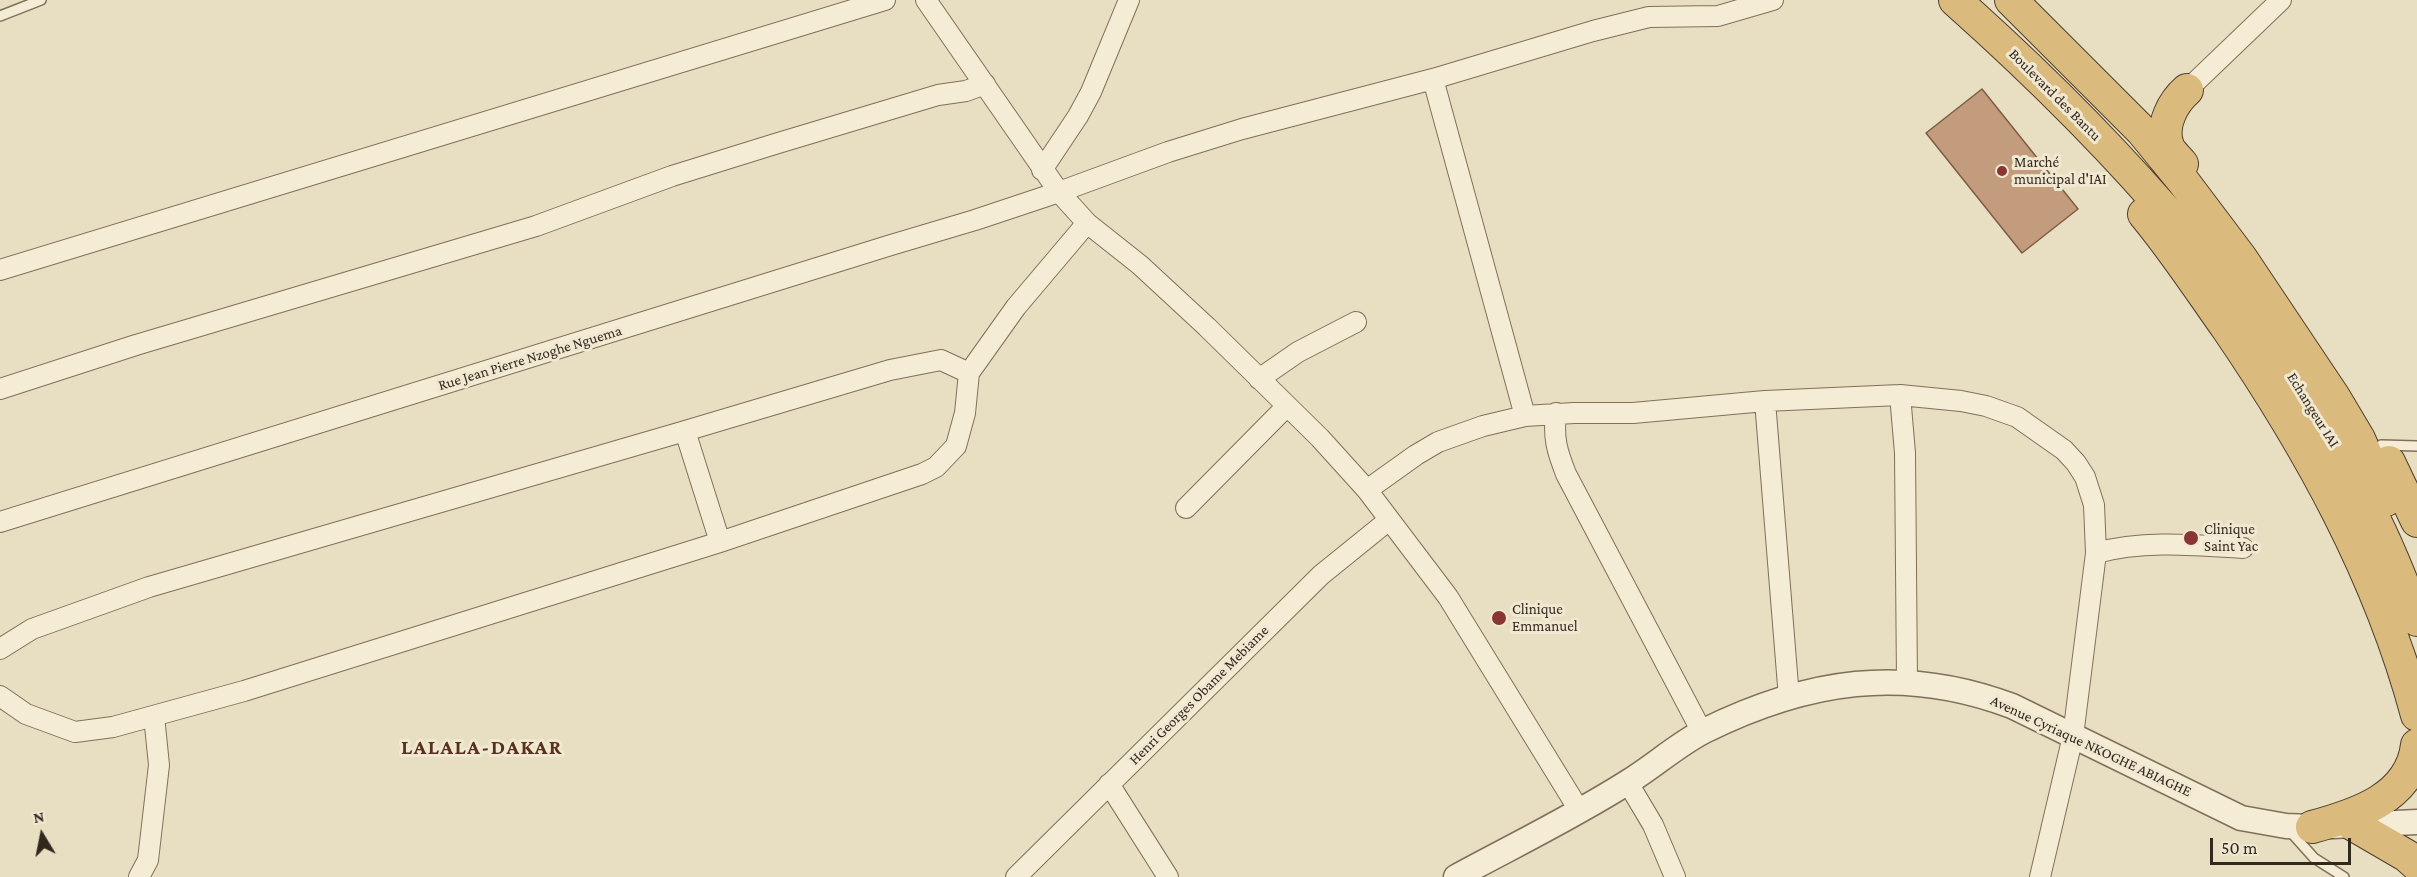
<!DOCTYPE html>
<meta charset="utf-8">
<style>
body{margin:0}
#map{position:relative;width:2417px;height:877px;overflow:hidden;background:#e8dec2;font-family:"Crimson Pro",serif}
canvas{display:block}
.north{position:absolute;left:12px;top:805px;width:60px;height:60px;-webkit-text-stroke:4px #f0e8d1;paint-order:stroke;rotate:350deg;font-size:16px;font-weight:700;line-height:24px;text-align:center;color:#31281e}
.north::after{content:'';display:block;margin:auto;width:21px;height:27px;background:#31281e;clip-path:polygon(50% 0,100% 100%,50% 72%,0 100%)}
.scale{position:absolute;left:2210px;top:838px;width:141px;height:27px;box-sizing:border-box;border:3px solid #31281e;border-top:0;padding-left:8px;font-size:18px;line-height:21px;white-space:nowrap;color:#31281e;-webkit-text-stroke:4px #f0e8d1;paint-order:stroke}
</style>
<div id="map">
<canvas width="2417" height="877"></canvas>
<div class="north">N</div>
<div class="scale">50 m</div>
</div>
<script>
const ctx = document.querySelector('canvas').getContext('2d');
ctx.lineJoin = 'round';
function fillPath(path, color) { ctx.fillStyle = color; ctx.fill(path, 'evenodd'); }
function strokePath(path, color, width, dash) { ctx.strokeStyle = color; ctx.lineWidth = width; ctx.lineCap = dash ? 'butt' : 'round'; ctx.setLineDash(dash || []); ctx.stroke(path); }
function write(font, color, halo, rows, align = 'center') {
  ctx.font = font + ' "Crimson Pro",serif'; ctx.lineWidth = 6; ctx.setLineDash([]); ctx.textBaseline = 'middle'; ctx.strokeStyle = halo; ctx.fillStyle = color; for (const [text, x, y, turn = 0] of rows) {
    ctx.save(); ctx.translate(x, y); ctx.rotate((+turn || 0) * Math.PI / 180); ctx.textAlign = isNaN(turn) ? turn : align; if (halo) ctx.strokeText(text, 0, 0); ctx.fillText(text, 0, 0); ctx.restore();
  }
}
const building = new Path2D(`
 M1982 89 2078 209 2022 253 1926 133Z`);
const service = new Path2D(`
 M0 16 41 0
 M2381 445 2417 446
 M2289 830 2314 858 2344 877`);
const minor = new Path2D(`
 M926 0 1059 192 1087 223 1140 265 1207 327 1320 438 1367 490 1448 597 1579 810
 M1433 79 1525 416
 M2187 90 2281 0
 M1042 170 1078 116 1091 92 1129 0
 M0 270 885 0
 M1259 379 1298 352 1356 322
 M0 389 136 345 536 226 672 176 775 144 938 95 966 91 985 84
 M1900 395 1905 453 1907 682
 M1765 401 1789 698
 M1556 413C1553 438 1557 451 1566 474L1702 732
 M685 431 890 370 941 360 969 373
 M1367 490 1416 455 1438 442 1483 426 1525 416 1574 413H1633L1765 401 1900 395 1961 401 1986 406 2017 417 2064 450 2076 463 2085 477 2094 505 2096 553 2073 736 2040 877
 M1186 508 1286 407
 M0 522 891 245 975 220 1059 192 1168 152 1242 129 1433 79 1593 31 1649 17 1718 16 1773 0
 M2096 553C2144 540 2194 545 2243 548
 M0 649 32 629 149 587 685 431 720 542
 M0 696 26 714 75 732 113 727 244 691 720 542 922 474 936 467 956 446 965 413 969 373 1016 307 1087 223
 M1628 783 1653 825 1675 877
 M1109 784 1168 877
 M139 877 148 860 159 765 154 716
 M1016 877 1321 575 1389 520`);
const tertiary = new Path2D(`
 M1456 877C1513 846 1573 817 1628 782 1654 766 1677 745 1704 731 1807 680 1903 665 2012 706L2241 818 2286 826 2312 827 2417 822`);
const trunk = new Path2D(`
 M1955 0C2119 146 2268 310 2368 507 2387 543 2402 582 2417 620
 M2011 0 2142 131 2183 181 2241 258 2334 397 2359 439 2386 500
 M2182 164C2178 159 2170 152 2168 146 2160 126 2173 102 2187 90
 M2144 214C2174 250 2200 290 2227 328 2309 448 2379 574 2417 715
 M2389 462 2417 521
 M2352 824 2407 856 2417 865
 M2312 827C2356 815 2411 798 2417 745`);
const markers = [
 [2002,171,6,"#883533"],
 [2191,538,8,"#883533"],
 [1499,618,8,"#883533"]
];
const streetNames = [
 ["Boulevard des Bantu",2055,95,45],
 ["Rue Jean Pierre Nzoghe Nguema",530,358,-17],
 ["Echangeur IAI",2313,410,58],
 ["Henri Georges Obame Mebiame",1199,695,-45],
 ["Avenue Cyriaque NKOGHE ABIAGHE",2091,746,25]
];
const poiNames = [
 ["Marché",2014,162],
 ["municipal d'IAI",2014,179],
 ["Clinique",2204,529],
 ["Saint Yac",2204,546],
 ["Clinique",1512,609],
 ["Emmanuel",1512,626]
];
const districtNames = [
 ["LALALA-DAKAR",482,748]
];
fillPath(building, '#c29c7c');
strokePath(building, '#7c5c44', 1.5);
strokePath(service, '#80705b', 12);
strokePath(minor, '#80705b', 22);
strokePath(tertiary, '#80705b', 27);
strokePath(trunk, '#4e3f2f', 34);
strokePath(service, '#f4ecd4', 9);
strokePath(minor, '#f4ecd4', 20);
strokePath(tertiary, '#f4ecd4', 24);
strokePath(trunk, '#dbba7d', 32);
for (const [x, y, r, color] of markers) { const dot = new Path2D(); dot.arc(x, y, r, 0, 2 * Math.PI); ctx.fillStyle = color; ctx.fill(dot); strokePath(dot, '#f0e8d1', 2); }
write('15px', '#31281e', '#f0e8d1', streetNames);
write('15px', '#31281e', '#f0e8d1', poiNames, 'left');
ctx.letterSpacing = '1.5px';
write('bold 21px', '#593022', '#f0e8d1', districtNames);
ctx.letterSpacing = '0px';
</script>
